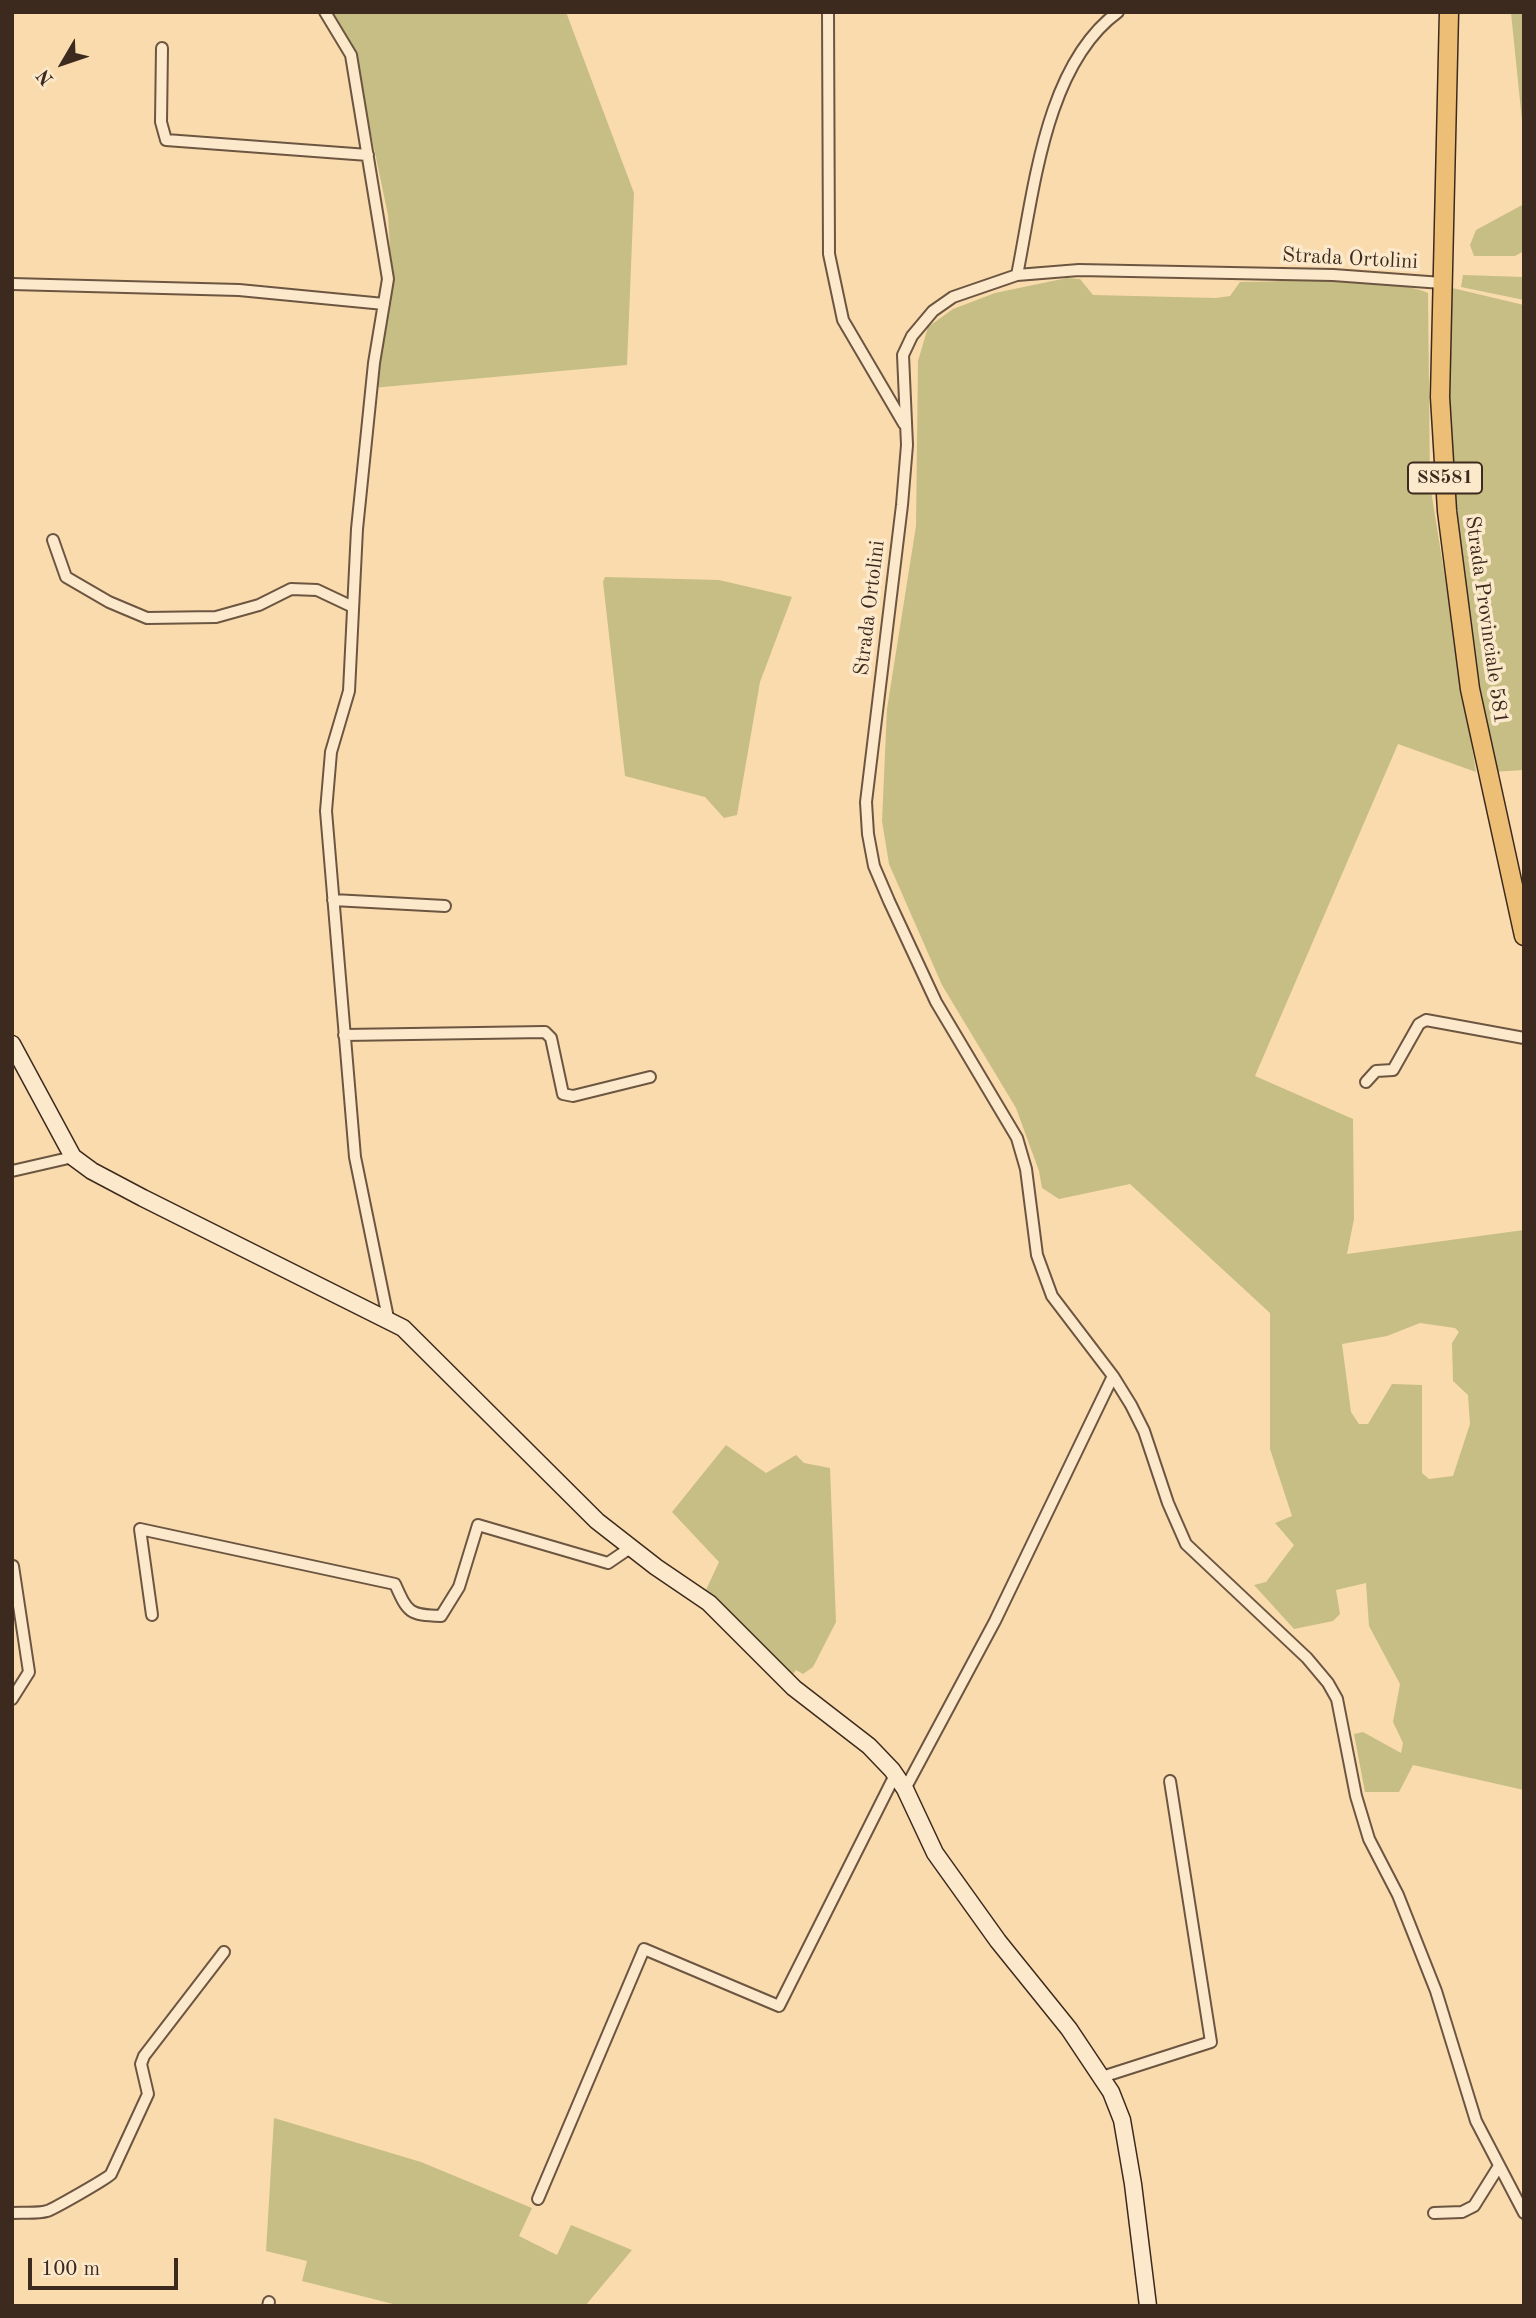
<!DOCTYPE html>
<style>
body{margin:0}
#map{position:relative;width:1536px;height:2318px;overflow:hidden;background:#fadbad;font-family:"Old Standard TT",serif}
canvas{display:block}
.frame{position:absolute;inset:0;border:14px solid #3d2a1e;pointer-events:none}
.north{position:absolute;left:28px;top:28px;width:70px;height:70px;-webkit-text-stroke:5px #fce8ca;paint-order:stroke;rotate:231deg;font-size:19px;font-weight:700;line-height:28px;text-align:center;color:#3d2a1e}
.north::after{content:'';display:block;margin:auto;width:24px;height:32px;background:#3d2a1e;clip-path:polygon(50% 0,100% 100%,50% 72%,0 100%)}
.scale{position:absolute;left:28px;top:2258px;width:150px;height:32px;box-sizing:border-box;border:4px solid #3d2a1e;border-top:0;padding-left:9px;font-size:21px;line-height:24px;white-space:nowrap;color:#3d2a1e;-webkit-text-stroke:5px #fce8ca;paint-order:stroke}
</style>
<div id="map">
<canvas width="1536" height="2318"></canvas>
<div class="frame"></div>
<div class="north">N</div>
<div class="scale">100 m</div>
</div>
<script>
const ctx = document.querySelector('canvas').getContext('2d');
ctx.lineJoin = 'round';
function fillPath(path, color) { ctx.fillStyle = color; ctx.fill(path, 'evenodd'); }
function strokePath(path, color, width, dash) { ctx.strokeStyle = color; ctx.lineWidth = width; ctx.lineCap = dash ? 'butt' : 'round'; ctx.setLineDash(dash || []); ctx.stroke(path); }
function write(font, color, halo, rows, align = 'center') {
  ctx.font = font + ' "Old Standard TT",serif'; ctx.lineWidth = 7; ctx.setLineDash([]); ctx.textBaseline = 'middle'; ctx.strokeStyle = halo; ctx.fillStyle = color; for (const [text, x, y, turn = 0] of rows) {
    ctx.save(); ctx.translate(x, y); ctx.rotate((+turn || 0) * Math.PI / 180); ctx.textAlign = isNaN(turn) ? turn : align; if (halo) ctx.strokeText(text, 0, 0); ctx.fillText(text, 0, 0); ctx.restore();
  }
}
const green = new Path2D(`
 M332 12H566L634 193 627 365 372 388 392 282 388 215 354 53Z
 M1511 12H1524V140L1511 13Z
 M1524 204V251L1515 256H1474L1470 245 1476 230Z
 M1463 275 1524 277V300L1461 287Z
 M1067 278 1080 279 1093 295 1216 298 1230 296 1240 282C1291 282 1382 274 1428 293L1430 484 1476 772 1398 744 1255 1076 1353 1119 1354 1219 1347 1254 1524 1230V1790L1413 1765 1399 1792H1365L1354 1734 1363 1732 1401 1753 1403 1743 1393 1722 1400 1684 1369 1626 1366 1583 1336 1590 1340 1614 1333 1621 1294 1629 1254 1585 1266 1582 1294 1545 1275 1523 1292 1516 1270 1449V1313L1130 1184 1059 1199 1042 1188 1039 1171 1016 1108 942 985 889 864 882 821 887 709 916 526 918 361 928 327 953 309 995 293ZM1420 1323 1455 1328 1459 1332 1452 1343 1453 1381 1468 1395 1470 1424 1453 1476 1429 1479 1422 1473V1385L1392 1384 1368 1424H1359L1351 1412 1342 1344 1387 1336Z
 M1448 287 1524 305V770L1492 772 1463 599 1445 463Z
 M605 577 719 580 792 597 760 682 737 815 724 818 705 797 625 776 603 582Z
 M726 1445 766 1473 796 1455 804 1463 830 1468 836 1622 813 1667 803 1674 796 1670 791 1677 705 1592 719 1562 672 1512Z
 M274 2118 421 2162 532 2208 519 2236 557 2255 571 2225 632 2250 585 2306H401L302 2281 307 2261 266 2251Z`);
const street = new Path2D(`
 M325 12 351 55 388 279 374 363 357 529 349 691 331 752 326 811 355 1157 388 1318
 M828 12 829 254 843 320 904 424
 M162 48 161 122 166 140 368 155
 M1017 275C1034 191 1045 65 1118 12
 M1442 283 1333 275 1079 270 1017 275 953 297 933 311 912 336 903 355 907 445 902 505 866 802 868 834 874 866 889 901 936 1002 1017 1138 1026 1169 1037 1255 1052 1296 1113 1376 1131 1405 1144 1431 1168 1503 1186 1544 1307 1658 1328 1683 1337 1699 1356 1796 1369 1839 1398 1895 1436 1991 1476 2121 1524 2213
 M12 284 239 290 384 304
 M53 540 66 577 109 602 147 618 216 617 259 605 291 589 317 590 353 607
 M333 900 445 906
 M344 1035 545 1032 551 1038 563 1094 573 1096 650 1077
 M1366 1082 1376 1071 1393 1070 1419 1024 1426 1020 1524 1038
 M12 1171 73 1157
 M152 1615 140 1529 395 1584C408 1613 409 1615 441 1616L459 1587 478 1525 608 1563 630 1548
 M12 1699 29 1672 13 1566
 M905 1789 995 1621 1113 1376
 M1102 2077 1211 2042 1170 1781
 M538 2199 644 1949 779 2006 895 1775
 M12 2213C23 2212 37 2214 47 2211 52 2210 108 2178 111 2174L148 2094 141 2064 144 2056 224 1952
 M1434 2213 1462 2212 1474 2206 1499 2166
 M268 2306 269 2302`);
const secondary = new Path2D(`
 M12 1044 73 1157 92 1171 143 1198 403 1328 597 1521 656 1567 709 1603 794 1688 869 1746 892 1770 905 1789 935 1853 998 1941 1069 2029 1111 2092 1122 2120 1133 2184 1148 2306`);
const primary = new Path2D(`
 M1449 12 1440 397 1447 511 1470 689 1524 936`);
const shields = [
 [1445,478,74]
];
const shieldNames = [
 ["SS581",1445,478]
];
const streetNames = [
 ["Strada Ortolini",1350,259,3],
 ["Strada Ortolini",870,608,-83],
 ["Strada Provinciale 581",1486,620,82]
];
fillPath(green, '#c6be84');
strokePath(street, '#6c5642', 14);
strokePath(secondary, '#3d2a1e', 19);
strokePath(primary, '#3d2a1e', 21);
strokePath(street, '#fce8ca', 10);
strokePath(secondary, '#fce8ca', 16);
strokePath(primary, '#edbe76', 18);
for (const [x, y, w] of shields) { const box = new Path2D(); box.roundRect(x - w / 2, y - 15.5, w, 31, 5); ctx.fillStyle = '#fce8ca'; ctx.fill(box); strokePath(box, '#3d2a1e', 2); }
write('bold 19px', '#3d2a1e', null, shieldNames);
write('21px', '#3d2a1e', '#fce8ca', streetNames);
</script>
